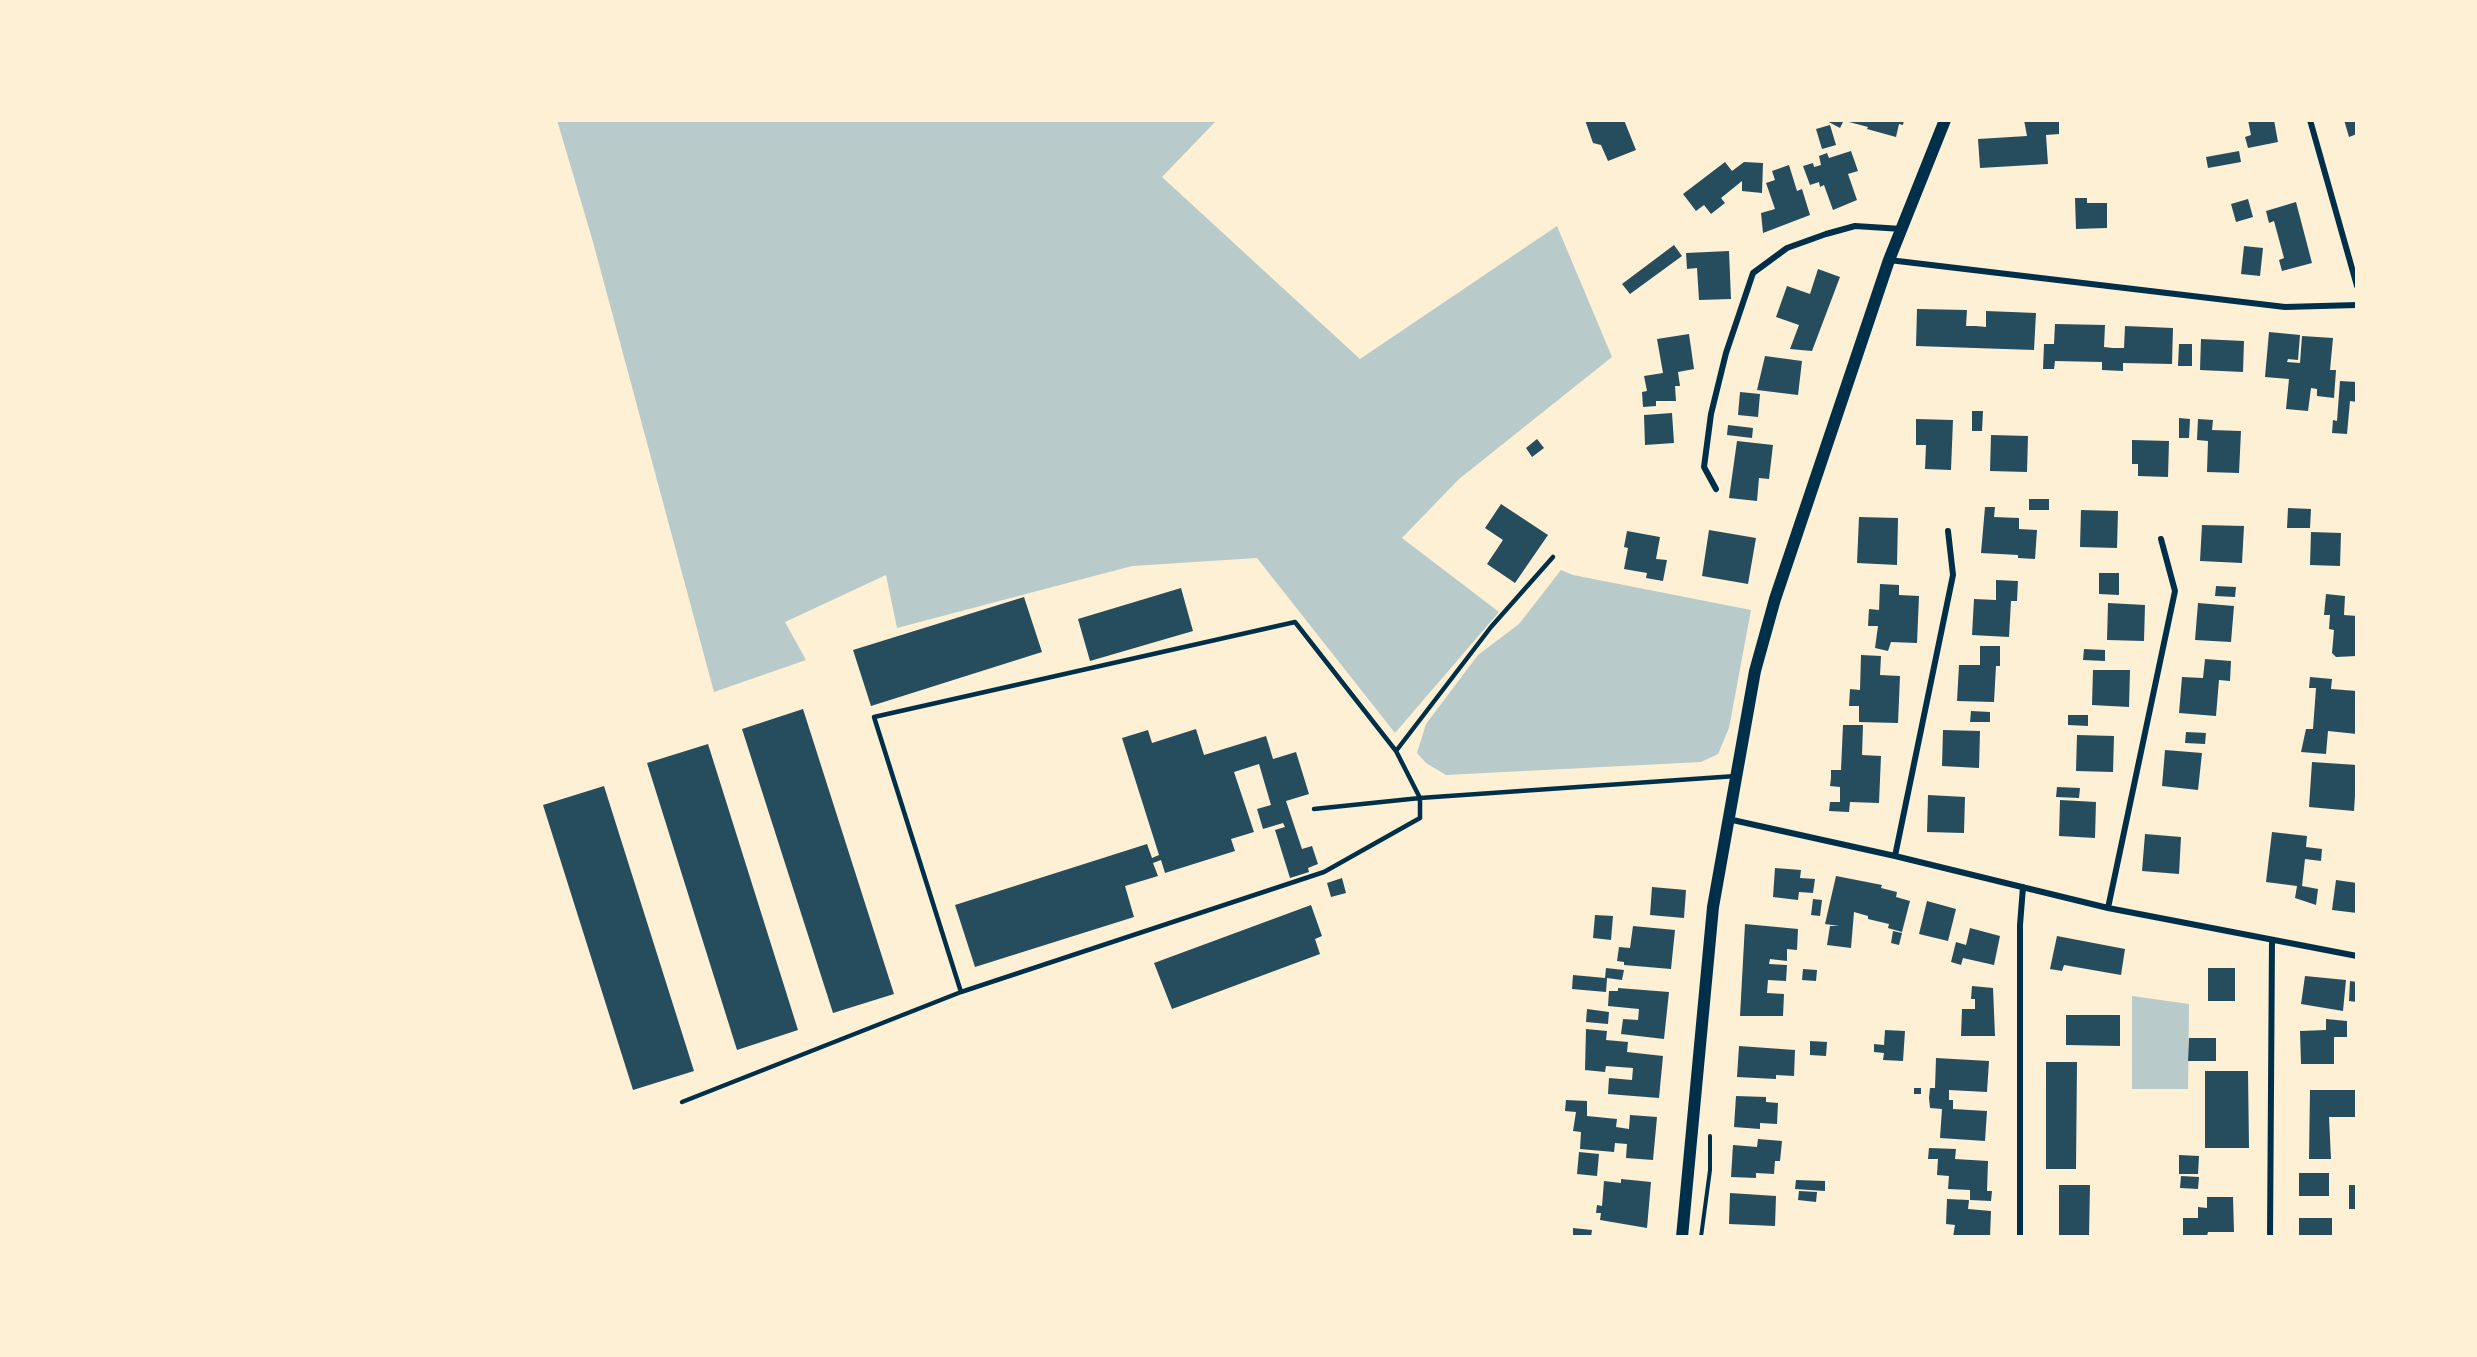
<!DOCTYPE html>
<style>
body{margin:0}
#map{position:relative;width:2477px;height:1357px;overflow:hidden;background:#fdf0d5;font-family:"Varela Round",sans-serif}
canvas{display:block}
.frame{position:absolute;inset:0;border:122px solid #fdf0d5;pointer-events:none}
</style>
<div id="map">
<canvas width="2477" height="1357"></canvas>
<div class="frame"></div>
</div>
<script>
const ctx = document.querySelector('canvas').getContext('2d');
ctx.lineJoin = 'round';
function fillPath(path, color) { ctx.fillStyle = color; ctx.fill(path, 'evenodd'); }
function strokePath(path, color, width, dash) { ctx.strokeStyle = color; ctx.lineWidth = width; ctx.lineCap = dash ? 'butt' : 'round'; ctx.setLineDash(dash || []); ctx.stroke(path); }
const green = new Path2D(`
 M557 120H1217L1162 177 1360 359 1557 226 1612 357 1459 479 1402 538 1499 612 1395 733 1257 558 1132 566 897 628 886 575 785 622 806 660 714 692 593 242Z
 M1561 570 1573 575 1751 610 1729 728 1718 754 1701 762 1446 775 1426 763 1417 753 1426 724 1478 655 1519 624Z
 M2132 996 2189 1004 2188 1089H2132Z`);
const building = new Path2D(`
 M1585 120H1624L1636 150 1608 161 1601 145 1593 143Z
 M1825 120H1844L1840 128Z
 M1850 120H1904L1903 125 1899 124 1896 137 1867 129 1868 127 1849 122Z
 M2024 120H2059V134L2046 135 2048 164 1980 168 1978 139 2027 136Z
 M2248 120H2274L2278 142 2248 148 2245 137 2251 135Z
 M2344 120H2357V134L2349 137Z
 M1830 125 1836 145 1822 149 1816 129Z
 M1851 151 1858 171 1848 174 1857 200 1833 210 1824 185 1820 187 1819 182 1810 185 1803 166 1813 163 1814 167 1821 165 1819 156 1827 153 1829 158Z
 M2239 151 2241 162 2208 168 2206 157Z
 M1725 162 1732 171 1744 162 1763 163 1762 193 1742 191V181L1721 198 1725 203 1711 214 1704 205 1696 211 1683 194Z
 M1789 165 1797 191 1802 189 1810 215 1763 233 1761 213 1775 209 1766 183 1775 180 1772 171Z
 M2075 198H2087V203H2107V228L2076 229Z
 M2248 199 2253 217 2236 222 2231 204Z
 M2296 202 2312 263 2282 271 2279 260 2284 258 2274 221 2269 223 2266 211Z
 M1674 245 1682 256 1630 294 1622 284Z
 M2244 246 2263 248 2260 276 2241 274Z
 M1729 251 1731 299 1699 300 1697 268 1687 269 1686 253Z
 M1818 269 1840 277 1812 351 1790 349 1799 325 1776 317 1787 286 1810 294Z
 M1917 309 1967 310 1966 326H1976L1986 327V311L2036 313 2034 350 1916 346Z
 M2055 324 2105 325 2104 347 2113 348H2124L2125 326 2173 328 2172 364 2123 363V371L2102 370V362L2055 361 2054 369H2043L2044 344H2054Z
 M2269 332 2300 335 2298 360 2288 359 2287 362 2300 363 2302 336 2333 338 2330 370H2336L2334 398 2317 396V389L2311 388 2308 411 2286 409 2289 379 2265 377Z
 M1689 334 1694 369 1678 372 1680 386H1675L1676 401H1656V406L1643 407 1642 392 1647 391 1644 376 1663 373 1657 339Z
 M2201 339 2244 341 2243 372 2200 370Z
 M2179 344H2192V366H2178Z
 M1765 356 1802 361 1798 395 1757 390Z
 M2340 381 2357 382V402L2350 401 2347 434 2332 433 2333 420 2337 421Z
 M1740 392 1760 394 1758 417 1738 415Z
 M1972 411H1983L1982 431H1972Z
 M1672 413 1674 443 1645 445 1644 415Z
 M2179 418 2190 419 2189 438H2179Z
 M1916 419 1953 420 1951 470 1925 469 1926 445H1916Z
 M2198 419 2213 420 2212 430 2241 431 2239 473 2207 472 2208 441 2197 440Z
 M1728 425 1753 428 1752 438 1727 435Z
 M1991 435 2028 436 2027 472 1990 471Z
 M1537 439 1544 448 1532 457 1526 448Z
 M2132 440 2169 441 2168 477 2138 476V464H2132Z
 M1737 441 1773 445 1769 479 1759 478 1757 501 1729 498Z
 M2029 499H2049V510H2029Z
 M1501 504 1548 535 1515 583 1487 564 1503 540 1485 528Z
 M1985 507H1995L1994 517 2019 518V529L2037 530 2035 559 2018 558V555L1981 553Z
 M2288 508 2311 509 2310 528H2287Z
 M2081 510 2118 511 2117 548 2080 547Z
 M1859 517 1898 518 1897 565 1857 563Z
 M2202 525 2244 526 2242 563 2200 561Z
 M1709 530 1756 538 1748 584 1702 576Z
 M1627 531 1660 537 1656 559 1667 560 1663 581 1646 578 1647 573 1624 569 1628 548 1624 547Z
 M2311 532 2341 533 2340 566 2310 565Z
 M2099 573H2119V595L2099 594Z
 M1996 580 2018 581 2017 601H2011L2009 637 1972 635 1974 599 1996 600Z
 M1880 584 1899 585V595L1919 596 1917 643 1891 642 1888 651 1875 648 1878 626H1868L1869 609 1879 610Z
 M2216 586 2236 587 2235 597 2215 596Z
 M1181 588 1193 631 1090 661 1078 619Z
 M2326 594 2345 596 2344 615 2357 616V656L2336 657 2332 653 2334 630 2329 629 2330 615H2324Z
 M1024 597 1042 652 871 706 853 650Z
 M2108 603 2145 605 2144 641 2107 640Z
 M2198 603 2234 606 2231 642 2195 640Z
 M1980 646H2000V666H1996L1994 702 1957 701 1959 665H1980Z
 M2084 649 2105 650V661L2083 660Z
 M1861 655 1881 656 1880 675 1900 676 1898 723 1859 722V706H1849L1850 689 1860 690Z
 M2205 659 2231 661 2230 681 2219 680 2216 716 2179 713 2182 677 2203 678Z
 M2093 670H2130L2129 707 2092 705Z
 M2310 677 2332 679 2331 689 2357 691V734L2328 731 2326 754 2301 752 2306 729H2313L2316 688H2309Z
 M803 709 894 994 833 1013 742 729Z
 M1971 711 1990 712V722H1970Z
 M2068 715H2088V726L2068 725Z
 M1843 725H1863L1862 755 1881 756 1879 803 1850 802 1849 812 1829 811 1830 802H1840V787L1830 786 1831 778V770H1841Z
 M1196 729 1204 755 1266 736 1273 759 1296 752 1309 794 1286 801 1302 849 1312 846 1318 864 1308 868 1309 872 1290 878 1275 830 1285 827 1283 823 1263 829 1257 809 1271 805 1259 764 1234 772 1254 832 1231 839 1235 851 1165 873 1161 860 1153 863 1158 876 1125 886 1134 917 975 967 955 905 1147 844 1152 858 1159 855 1122 738 1148 730 1152 743Z
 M1943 730 1980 731 1979 768 1942 766Z
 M2186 732 2206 733 2205 744 2185 743Z
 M2077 735 2114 736 2113 772 2076 771Z
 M708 744 798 1030 737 1050 647 763Z
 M2165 750 2202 753 2198 790 2162 786Z
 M2312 762 2357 765 2354 811 2309 807Z
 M604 786 694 1071 633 1090 543 805Z
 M2057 787 2080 788 2079 798 2056 797Z
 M1928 795 1965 797 1964 833 1927 832Z
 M2060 800 2096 802 2095 838 2059 836Z
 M2272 832 2307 836 2306 847 2322 849 2321 861 2305 859 2302 886 2318 889 2316 905 2295 898 2297 886 2266 882Z
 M2145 834 2181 837 2179 874 2142 871Z
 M1775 868 1801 870 1800 878 1815 879 1813 893 1799 892 1798 900 1773 897Z
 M1836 876 1882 885 1881 888 1897 892 1896 897 1910 901 1902 932 1888 928 1889 924 1868 919V916L1854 912 1851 948 1827 945 1830 926H1839L1825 924Z
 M1342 878 1346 893 1331 897 1327 883Z
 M2336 880 2357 883V913L2332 910Z
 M1652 887 1686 890 1684 918 1650 915Z
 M1813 899 1822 900 1820 916 1811 915Z
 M1927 901 1956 909 1948 941 1919 934Z
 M1311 905 1322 936 1315 939 1320 954 1172 1009 1154 963Z
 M1595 915 1613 916 1611 940 1593 938Z
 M1745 924 1798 929 1797 950 1787 949V961L1770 959 1769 964 1787 965 1786 981 1768 980 1767 993 1784 994 1783 1016H1740Z
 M1633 926 1675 930 1671 969 1624 965V962L1617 961 1619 947 1630 948Z
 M1970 928 2000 936 1994 965 1963 958 1961 965 1951 962 1956 942 1966 945Z
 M1893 931 1902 933 1899 945 1891 943Z
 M2057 936 2125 949 2121 975 2064 965 2062 971 2050 969Z
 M1606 968 1624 970 1622 980 1607 978 1606 992 1572 989 1573 975 1605 978Z
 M2208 968H2235V1001H2208Z
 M1803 969 1817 970 1816 981 1802 980Z
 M2305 976 2346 980 2343 1011 2301 1004Z
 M2350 981 2357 982V1002L2349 1001Z
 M1972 986 1993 988 1995 1036H1961L1962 1009H1975V999H1971Z
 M1618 988 1669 992 1664 1039 1621 1034 1623 1019 1638 1020 1639 1009 1608 1006 1609 991H1618Z
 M1587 1009 1609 1012 1608 1024 1586 1022Z
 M2066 1015H2120V1046L2066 1045Z
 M2326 1019 2347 1021V1037H2334V1064H2301L2300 1031 2326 1030Z
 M1586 1029 1607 1031 1606 1040 1628 1042 1627 1052 1663 1056 1659 1098 1608 1094 1609 1078 1632 1080 1633 1068 1606 1066 1605 1072 1585 1070Z
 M1885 1030 1905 1031 1903 1061 1883 1060 1884 1053 1874 1052V1044L1884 1045Z
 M2189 1038H2216V1061H2188Z
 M1810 1041 1827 1042 1826 1056 1810 1055Z
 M1739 1046 1795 1050 1794 1076 1776 1075V1079L1737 1077Z
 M1936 1058 1989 1061 1987 1092 1949 1090V1100H1953V1109L1987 1111 1985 1141 1940 1138 1942 1109 1930 1108 1929 1098 1930 1088H1935Z
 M2046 1062H2077L2076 1169H2046Z
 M2205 1071H2248L2249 1148H2205Z
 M1914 1088H1921V1094H1914Z
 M2310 1090H2356V1117H2329L2331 1159H2309Z
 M1736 1096 1766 1097V1102L1778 1103 1777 1124 1760 1123V1129L1734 1127Z
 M1566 1100 1587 1101V1116L1617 1119 1616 1127 1629 1129 1630 1115 1657 1117 1653 1160 1626 1158 1627 1144 1615 1143 1614 1152 1580 1149 1581 1132 1573 1131 1576 1112 1565 1111Z
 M1758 1139 1782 1141 1780 1161H1775L1774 1174 1756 1173V1178L1731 1177 1733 1145 1757 1147Z
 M1929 1148 1956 1149 1955 1159 1988 1161 1987 1191H1992L1991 1201 1970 1200V1190L1948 1189 1949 1176 1937 1175 1938 1159H1928Z
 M1579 1152 1599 1154 1597 1176 1577 1174Z
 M2179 1155 2199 1156 2198 1174H2179Z
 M2299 1173H2329V1196H2299Z
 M2181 1176 2199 1177 2198 1189 2180 1188Z
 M1621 1179 1651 1182 1647 1228 1600 1220 1601 1213H1596L1597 1205 1602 1206 1604 1181 1621 1183Z
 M1796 1180 1825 1181V1191L1795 1189Z
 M2059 1185H2090L2089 1237H2059Z
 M2349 1185H2357V1209H2349Z
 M1799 1191 1817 1192 1816 1202 1798 1200Z
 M1730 1193 1776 1196 1775 1226 1729 1224Z
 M2207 1197H2233L2234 1232H2208L2207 1236H2183V1218H2198V1207L2207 1208Z
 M1947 1199 1969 1200 1968 1209 1991 1211 1990 1237H1953L1955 1225 1946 1224Z
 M2299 1218H2332V1237H2299Z
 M1573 1228 1592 1230 1591 1237H1573Z`);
const path = new Path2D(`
 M1701 1237 1710 1170V1136`);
const service = new Path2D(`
 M1396 751 1295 622 874 717 961 992 1324 872 1420 818V798L1396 751 1491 627 1553 557
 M1314 809 1420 798 1736 776
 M682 1102 961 992`);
const minor = new Path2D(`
 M2310 120 2357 286
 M1889 260 2285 307 2357 305
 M1716 489 1704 467 1711 414 1726 353 1753 273 1787 248 1826 234 1855 226 1902 229
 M1728 819 1895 856 2108 908 2357 956
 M1895 856 1953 575 1948 531
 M2108 908 2175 591 2161 539
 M2020 1237V925L2023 887
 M2270 1237 2272 940`);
const secondary = new Path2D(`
 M1682 1237 1713 907 1755 671 1775 599 1889 260 1945 120`);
fillPath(green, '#b9caca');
fillPath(building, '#264d5e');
strokePath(path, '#003049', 4);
strokePath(service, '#003049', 4.5);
strokePath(minor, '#003049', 6);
strokePath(secondary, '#003049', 12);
</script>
